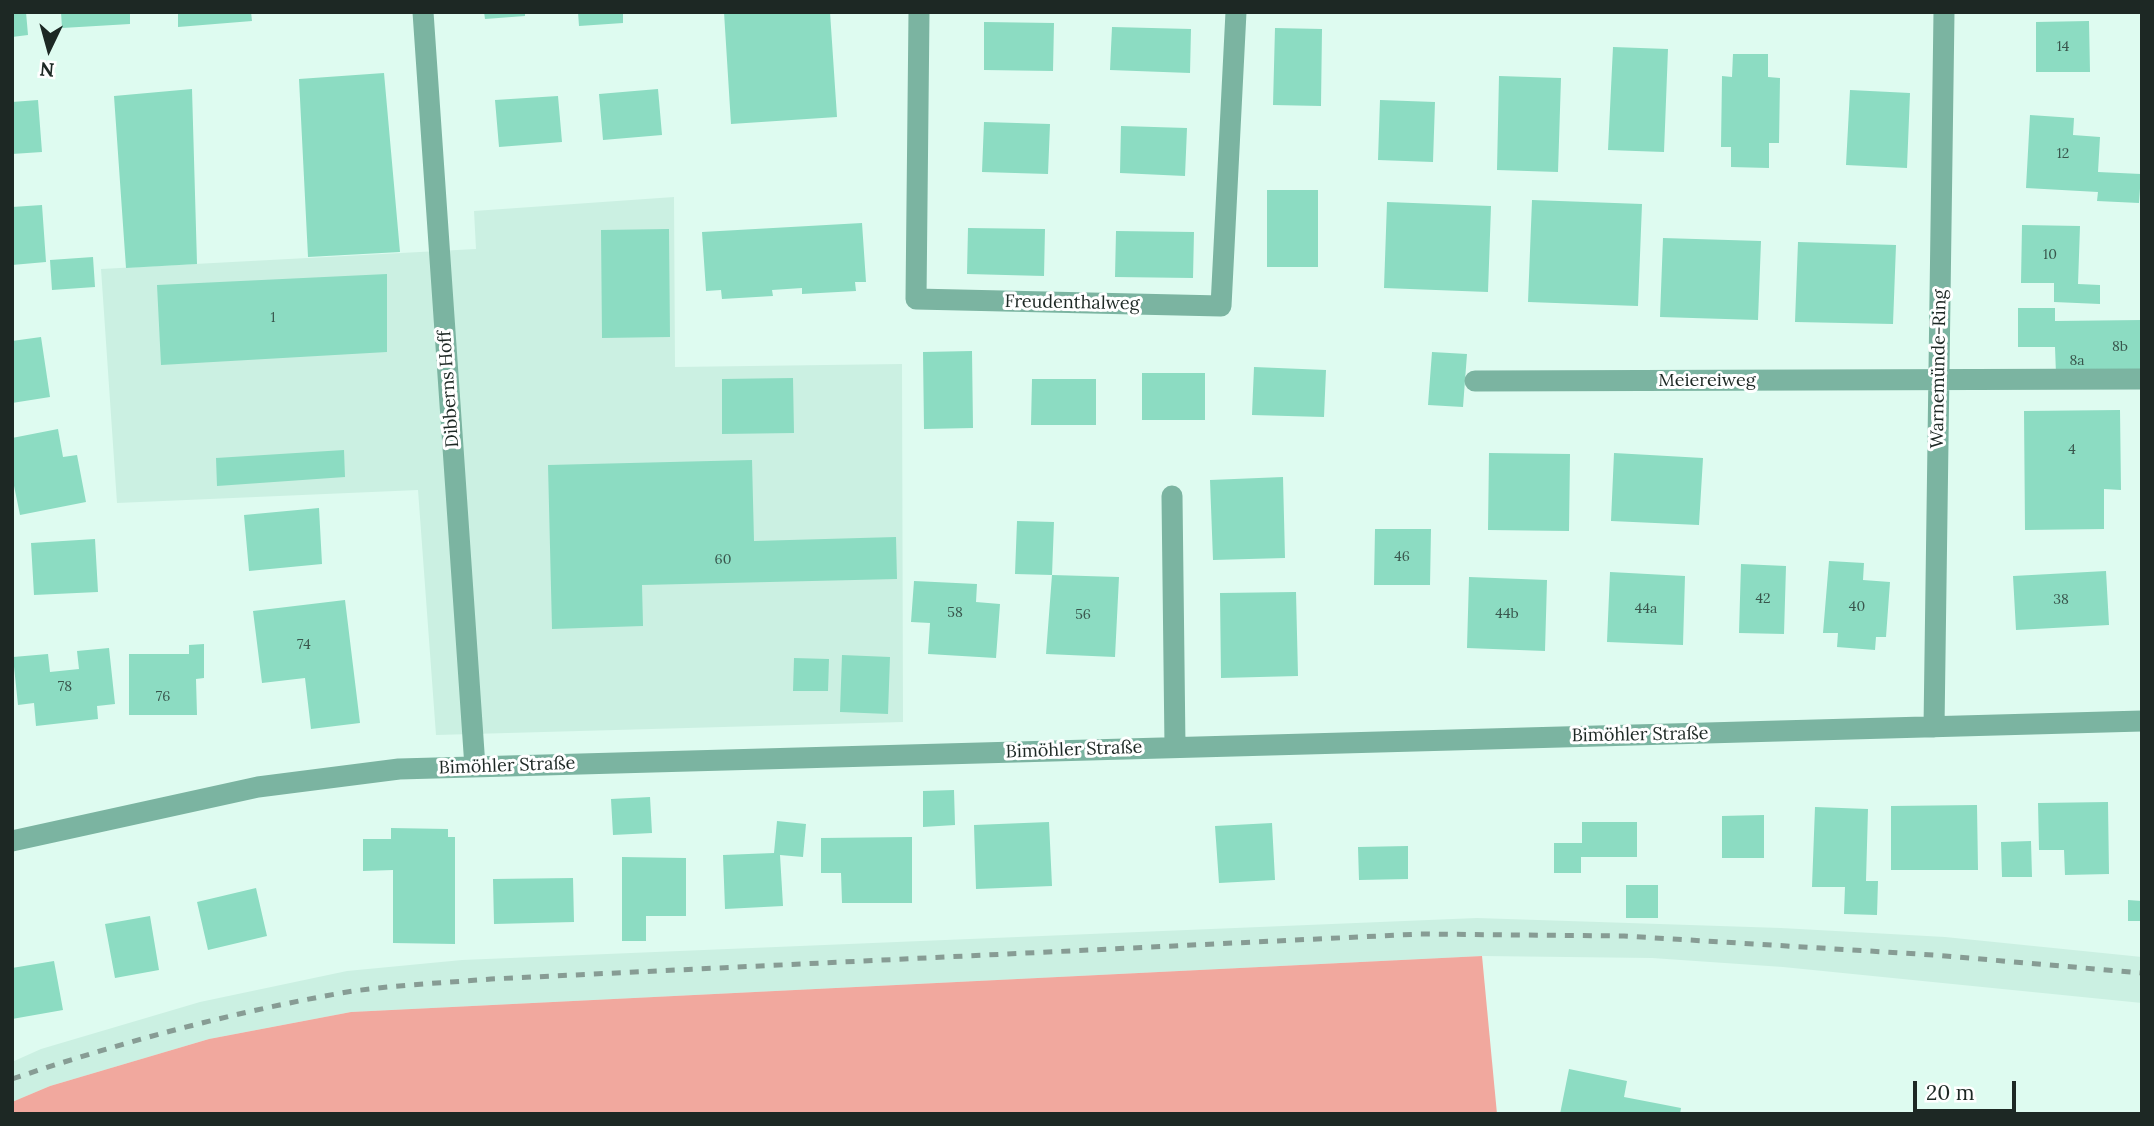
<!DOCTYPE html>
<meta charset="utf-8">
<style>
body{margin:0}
#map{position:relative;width:2154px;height:1126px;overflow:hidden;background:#defbf0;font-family:Lora,serif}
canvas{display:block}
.frame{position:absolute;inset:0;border:14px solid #1d2824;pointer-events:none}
.north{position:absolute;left:14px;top:14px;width:70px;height:70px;-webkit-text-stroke:5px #fff;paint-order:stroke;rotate:185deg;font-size:19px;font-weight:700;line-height:28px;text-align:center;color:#1d2824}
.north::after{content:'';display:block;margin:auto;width:24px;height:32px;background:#1d2824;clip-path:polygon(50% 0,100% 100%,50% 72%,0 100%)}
.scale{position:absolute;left:1913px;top:1081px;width:103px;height:32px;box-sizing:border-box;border:4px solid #1d2824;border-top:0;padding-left:9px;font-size:21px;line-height:24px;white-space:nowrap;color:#1d2824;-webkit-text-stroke:5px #fff;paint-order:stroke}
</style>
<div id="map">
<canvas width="2154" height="1126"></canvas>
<div class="frame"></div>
<div class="north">N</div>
<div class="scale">20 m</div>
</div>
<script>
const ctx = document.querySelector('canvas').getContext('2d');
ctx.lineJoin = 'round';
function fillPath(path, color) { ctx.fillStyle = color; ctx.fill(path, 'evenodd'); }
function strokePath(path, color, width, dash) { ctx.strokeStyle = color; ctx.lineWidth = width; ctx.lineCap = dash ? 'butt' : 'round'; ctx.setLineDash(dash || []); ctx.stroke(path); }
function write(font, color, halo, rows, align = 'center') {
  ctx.font = font + ' Lora,serif'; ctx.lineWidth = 6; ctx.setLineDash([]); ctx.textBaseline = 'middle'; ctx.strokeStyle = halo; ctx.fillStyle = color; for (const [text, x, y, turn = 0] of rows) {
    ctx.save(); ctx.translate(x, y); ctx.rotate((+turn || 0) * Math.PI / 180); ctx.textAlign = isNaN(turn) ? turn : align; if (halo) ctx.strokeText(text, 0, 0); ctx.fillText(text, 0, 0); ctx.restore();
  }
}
const built = new Path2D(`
 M674 197 675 367 902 364 903 722 436 735 418 490 117 503 101 269 476 249 474 211Z
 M1477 918 1781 928 1945 937 2142 957V1003L1783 967 1652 958 1482 956 351 1012 209 1039 50 1086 12 1102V1062L41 1049 200 1002 347 971 462 960Z`);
const forest = new Path2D(`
 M1482 956 1497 1114H12V1102L50 1086 209 1039 351 1012Z`);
const building = new Path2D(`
 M12 12H26L28 35 12 37Z
 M61 12H130V24L62 28Z
 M178 12H251L252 21 178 27Z
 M484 12H525V16L485 19Z
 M578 12H623V23L579 26Z
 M724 12H830L837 117 731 124Z
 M2089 21 2090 72H2036V22Z
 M984 22 1054 23 1053 71 984 70Z
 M1112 27 1191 29 1190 73 1110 70Z
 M1275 28 1322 29 1321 106 1273 105Z
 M1613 47 1668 49 1664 152 1608 150Z
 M1733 54H1768V77L1780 78 1779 143H1769V168L1731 167V147H1721L1722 76 1732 77Z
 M384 73 400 252 308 257 299 79Z
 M1499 76 1561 78 1558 172 1497 170Z
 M192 89 197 264 126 268 114 96Z
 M658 89 662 135 603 140 599 94Z
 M1850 90 1910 93 1907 168 1846 165Z
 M558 96 562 142 499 147 495 100Z
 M38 100 42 152 12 154V102Z
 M1380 100 1435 102 1433 162 1378 160Z
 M2030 115 2074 118 2073 135 2100 137 2098 172 2141 174 2139 203 2097 201 2098 192 2026 188Z
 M984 122 1050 124 1048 174 982 172Z
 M1121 126 1187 128 1185 176 1120 173Z
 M1267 190H1318V267H1267Z
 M1532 200 1642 204 1638 306 1528 302Z
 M1387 202 1491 206 1488 292 1384 288Z
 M42 205 46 262 12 265V207Z
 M862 223 866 282H855L856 291 802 294V288L772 290 773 296 722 299 721 290 706 291 702 232Z
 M2022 225 2080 226 2078 284 2100 285V304L2054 302V283H2021Z
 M968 228 1045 229 1044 276 967 274Z
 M669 229 670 337 602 338 601 230Z
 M1116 231 1194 232 1193 278 1115 277Z
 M1663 238 1761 241 1758 320 1660 317Z
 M1798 242 1896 245 1893 324 1795 322Z
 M93 257 95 287 52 290 50 260Z
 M387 274V352L161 365 157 285Z
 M2018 308H2055V321L2142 320V374H2056L2055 347H2018Z
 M41 337 50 397 12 403V341Z
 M972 351 973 428 924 429 923 352Z
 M1432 352 1467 354 1463 407 1428 405Z
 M1254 367 1326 370 1324 417 1252 415Z
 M1142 373H1205V420H1142Z
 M793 378 794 433 722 434V379Z
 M1032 379H1096V425H1031Z
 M2120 410 2121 490 2104 489V529L2025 530 2024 411Z
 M58 429 63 457 77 455 86 502 20 515 12 476V438Z
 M344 450 345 477 217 486 216 458Z
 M1489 453 1570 454 1569 531 1488 530Z
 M1614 453 1703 458 1699 525 1611 521Z
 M752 460 754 541 896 537 897 579 642 585 643 626 552 629 548 465Z
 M1283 477 1285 558 1213 560 1210 480Z
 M319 508 322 564 249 571 244 515Z
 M1017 521 1054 522 1052 575 1015 574Z
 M1375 529H1431L1430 585H1374Z
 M95 539 98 592 34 595 31 543Z
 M1829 561 1864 563 1863 580 1890 582 1886 637H1876L1875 650 1837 647 1838 633H1823Z
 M1741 564 1786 566 1784 634 1739 633Z
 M2106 571 2109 625 2016 630 2013 576Z
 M1610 572 1685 576 1683 645 1607 642Z
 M1052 575 1119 577 1115 657 1046 654Z
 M1469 577 1547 580 1545 651 1467 648Z
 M914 581 977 584 976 602 1000 604 996 658 928 654 930 623 911 622Z
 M1296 592 1298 676 1221 678 1220 593Z
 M345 600 360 723 311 729 305 678 262 683 253 611Z
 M204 644V678L196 679 197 715H129V654H189V645Z
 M109 648 115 704 97 706 98 719 36 726 34 703 18 705 13 657 48 654 50 672 79 669 77 651Z
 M842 655 890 657 888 714 840 712Z
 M794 658 829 659 828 691H793Z
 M954 790 955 825 923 827V791Z
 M650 797 652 833 613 835 611 799Z
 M2108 802 2109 874 2065 875 2064 850H2039L2038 803Z
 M1977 805 1978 870H1891V806Z
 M1815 807 1868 809 1866 881H1878L1877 915 1844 914 1845 887H1812Z
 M1764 815V858H1722V816Z
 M777 821 806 824 803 857 780 855 783 906 725 909 723 855 774 853Z
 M1049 822 1052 886 976 889 974 825Z
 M1582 822H1637V857H1581V873H1554V843H1582Z
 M1272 823 1275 880 1219 883 1215 826Z
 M391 828 448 829V837H455V944L393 943V870L363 871V839H391Z
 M912 837V903H842L841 873H821V838Z
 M2031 841 2032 877H2002L2001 842Z
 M1408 846V879L1359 880 1358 847Z
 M622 857 686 858V916H646V941H622Z
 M573 878 574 922 494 924 493 879Z
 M1626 885H1658V918H1626Z
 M256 888 267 936 208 950 197 902Z
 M2128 900 2142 901V921H2128Z
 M150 916 159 970 115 978 105 924Z
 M54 961 63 1010 12 1019V968Z
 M1569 1069 1627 1081 1624 1097 1681 1108 1680 1114H1560Z`);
const minor = new Path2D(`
 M423 12 475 767
 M919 12 916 299 1221 306 1236 12
 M1475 381 2142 379
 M1172 496 1175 747
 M1934 727 1944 12
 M12 841 258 787 399 769 2142 721`);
const rail = new Path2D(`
 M12 1079C122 1042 233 1012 347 992 394 985 443 983 491 979L1420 934 1624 936 1934 955 2142 973`);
const numberNames = [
 ["14",2063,47],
 ["12",2063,154],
 ["10",2050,255],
 ["1",273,318],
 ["8b",2120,347],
 ["8a",2077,361],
 ["4",2072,450],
 ["46",1402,557],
 ["60",723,560],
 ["42",1763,599],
 ["38",2061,600],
 ["40",1857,607],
 ["44a",1646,609],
 ["58",955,613],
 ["44b",1507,614],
 ["56",1083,615],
 ["74",304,645],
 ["78",65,687],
 ["76",163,697]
];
const streetNames = [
 ["Freudenthalweg",1072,303,1],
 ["Warnemünde-Ring",1939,369,-89],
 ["Meiereiweg",1707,381],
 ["Dibberns Hoff",449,389,-94],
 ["Bimöhler Straße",1640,735,-1],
 ["Bimöhler Straße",1074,750,-2],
 ["Bimöhler Straße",507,766,-2]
];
fillPath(built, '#cbf0e2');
fillPath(forest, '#f1a89e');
fillPath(building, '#8cdcc2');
strokePath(minor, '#7bb4a1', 21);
strokePath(rail, '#879c94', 5, [9, 9]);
write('14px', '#39554c', null, numberNames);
write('18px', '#1d2824', '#fff', streetNames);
</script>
